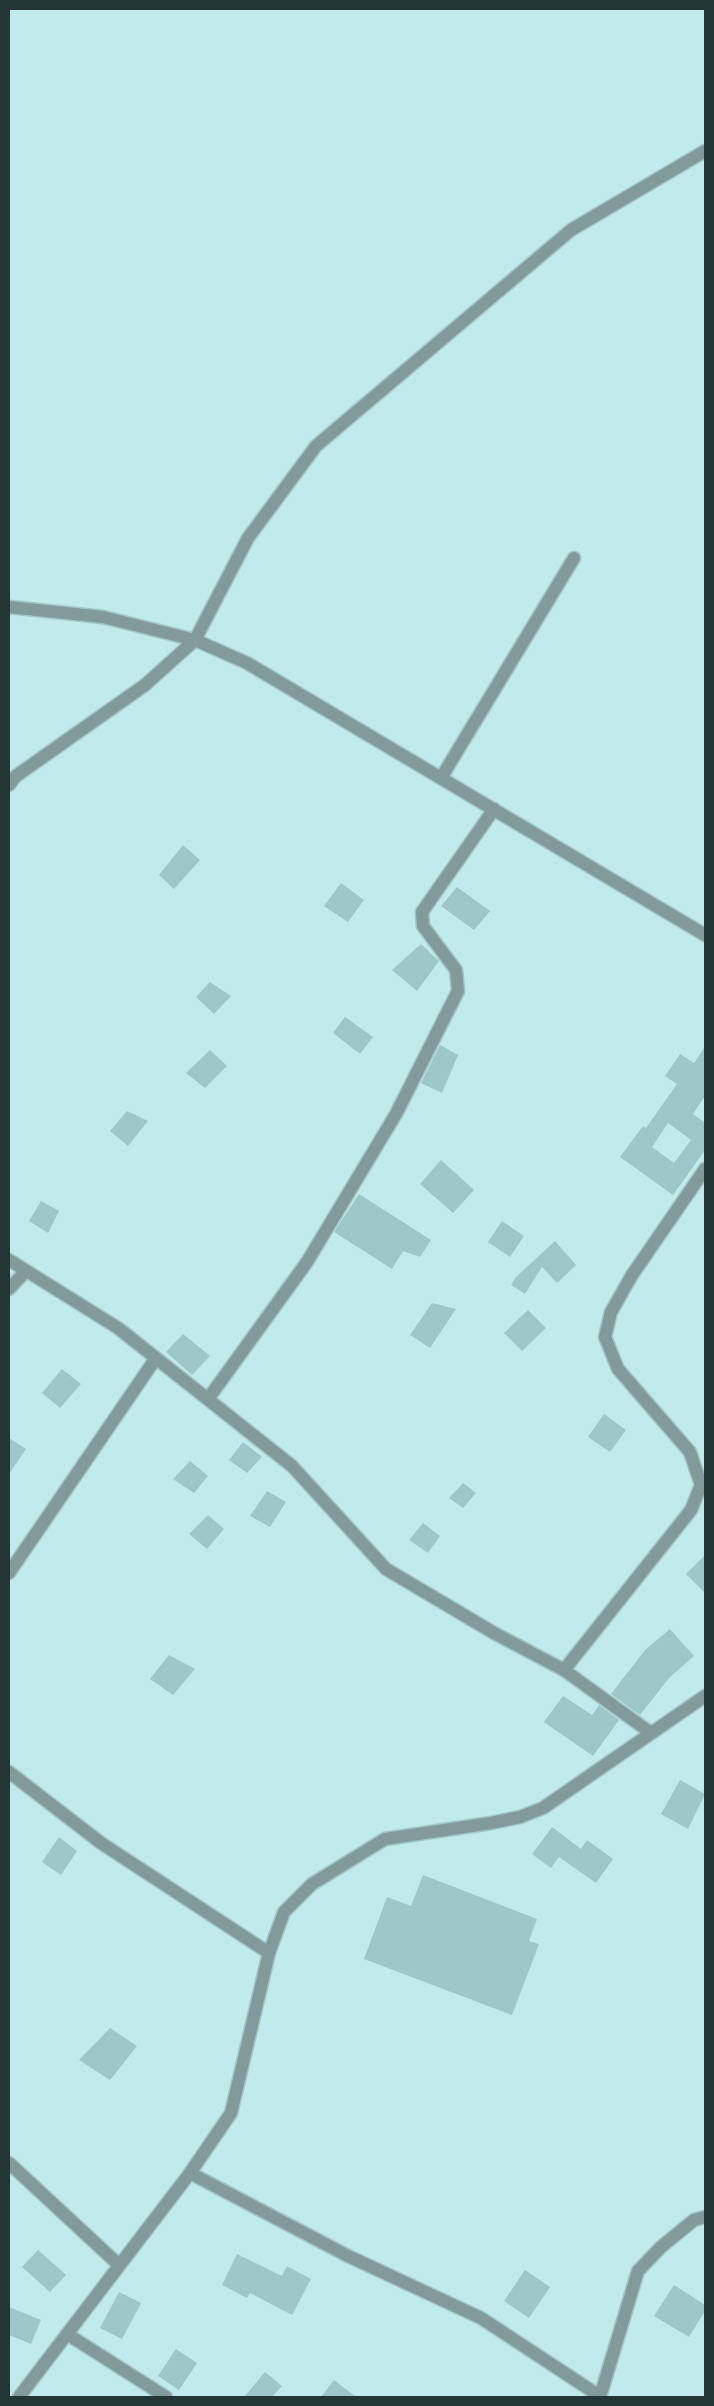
<!DOCTYPE html>
<style>
body{margin:0}
#map{position:relative;width:714px;height:2406px;overflow:hidden;background:#c0eaeb;font-family:"DM Sans",sans-serif}
canvas{display:block}
.frame{position:absolute;inset:0;border:10px solid #243535;pointer-events:none}
</style>
<div id="map">
<canvas width="714" height="2406"></canvas>
<div class="frame"></div>
</div>
<script>
const ctx = document.querySelector('canvas').getContext('2d');
ctx.lineJoin = 'round';
function fillPath(path, color) { ctx.fillStyle = color; ctx.fill(path, 'evenodd'); }
function strokePath(path, color, width, dash) { ctx.strokeStyle = color; ctx.lineWidth = width; ctx.lineCap = dash ? 'butt' : 'round'; ctx.setLineDash(dash || []); ctx.stroke(path); }
const building = new Path2D(`
 M183 845 200 860 174 889 159 875Z
 M341 883 364 900 348 922 324 906Z
 M457 887 490 911 474 930 441 906Z
 M421 944 439 961 417 991 392 970Z
 M210 982 231 996 214 1014 196 997Z
 M345 1017 373 1037 360 1054 333 1033Z
 M440 1045 458 1055 442 1093 421 1083Z
 M705 1047V1096L693 1114 704 1122 705 1120V1150L673 1195 620 1157 643 1126 646 1128 677 1084 665 1076 680 1054 694 1063ZM668 1123 691 1140 674 1163 652 1147Z
 M210 1050 227 1066 205 1088 186 1073Z
 M127 1111 148 1121 128 1146 110 1131Z
 M441 1160 474 1190 453 1213 420 1184Z
 M359 1194 431 1240 420 1257 403 1251 392 1269 334 1232Z
 M41 1201 59 1211 48 1233 29 1221Z
 M502 1221 524 1236 510 1257 488 1242Z
 M555 1241 576 1265 557 1283 542 1267 525 1294 511 1285 516 1277Z
 M432 1303 456 1309 430 1348 410 1335Z
 M528 1310 546 1328 522 1351 504 1333Z
 M183 1334 210 1356 192 1375 166 1352Z
 M62 1369 81 1384 60 1408 42 1393Z
 M604 1414 626 1430 610 1452 588 1437Z
 M9 1438 26 1449 9 1474Z
 M243 1442 262 1457 247 1473 229 1460Z
 M190 1461 208 1476 194 1493 173 1479Z
 M463 1483 476 1493 463 1508 449 1498Z
 M267 1491 286 1502 270 1527 250 1516Z
 M208 1515 224 1529 207 1549 189 1534Z
 M423 1523 440 1536 428 1553 409 1540Z
 M705 1555V1593L686 1574Z
 M670 1629 694 1656 669 1678 640 1715 611 1694 645 1650Z
 M169 1655 195 1669 173 1695 150 1679Z
 M563 1696 592 1715 599 1705 619 1720 593 1756 544 1722Z
 M680 1780 705 1794 688 1829 661 1814Z
 M552 1827 581 1849 587 1840 613 1859 596 1883 559 1857 551 1868 532 1854Z
 M59 1837 77 1851 61 1875 42 1862Z
 M423 1875 537 1919 529 1941 539 1944 512 2015 364 1959 387 1897 411 1906Z
 M110 2028 137 2046 110 2080 79 2060Z
 M38 2250 66 2275 50 2292 22 2267Z
 M237 2254 282 2276 287 2266 311 2279 292 2315 250 2293 247 2298 222 2285Z
 M525 2270 550 2287 529 2318 504 2301Z
 M674 2285 705 2305V2311L689 2337 654 2316Z
 M119 2292 141 2303 122 2339 100 2328Z
 M9 2307 41 2320 31 2344 9 2335Z
 M176 2349 197 2363 179 2390 158 2376Z
 M265 2372 282 2386 272 2397H244Z
 M334 2380 356 2397H321Z`);
const minor = new Path2D(`
 M9 607 103 617 195 640 247 663 705 935
 M441 778 574 558
 M9 785 16 776 145 685 195 640 248 538 316 446 571 230 705 151
 M9 1260 118 1328 292 1466 386 1569 494 1633 564 1670 651 1733
 M9 1289 26 1271
 M208 1399 307 1262 396 1114 458 991 456 970 423 926 422 912 494 809
 M9 1573 156 1358
 M564 1670 691 1510 701 1485 690 1452 618 1369 605 1337 611 1312 632 1275 705 1169
 M9 1772 101 1843 269 1953
 M9 2163 119 2265
 M190 2173 348 2256 481 2318 601 2397
 M67 2334 166 2397
 M19 2397 190 2173 231 2113 269 1953 284 1912 312 1884 385 1839 491 1823 520 1817 543 1808 705 1696
 M600 2397 638 2271 661 2247 694 2220 705 2217`);
fillPath(building, '#9dc7c8');
strokePath(minor, '#a1c6c7', 15);
strokePath(minor, '#829a9a', 12);
</script>
